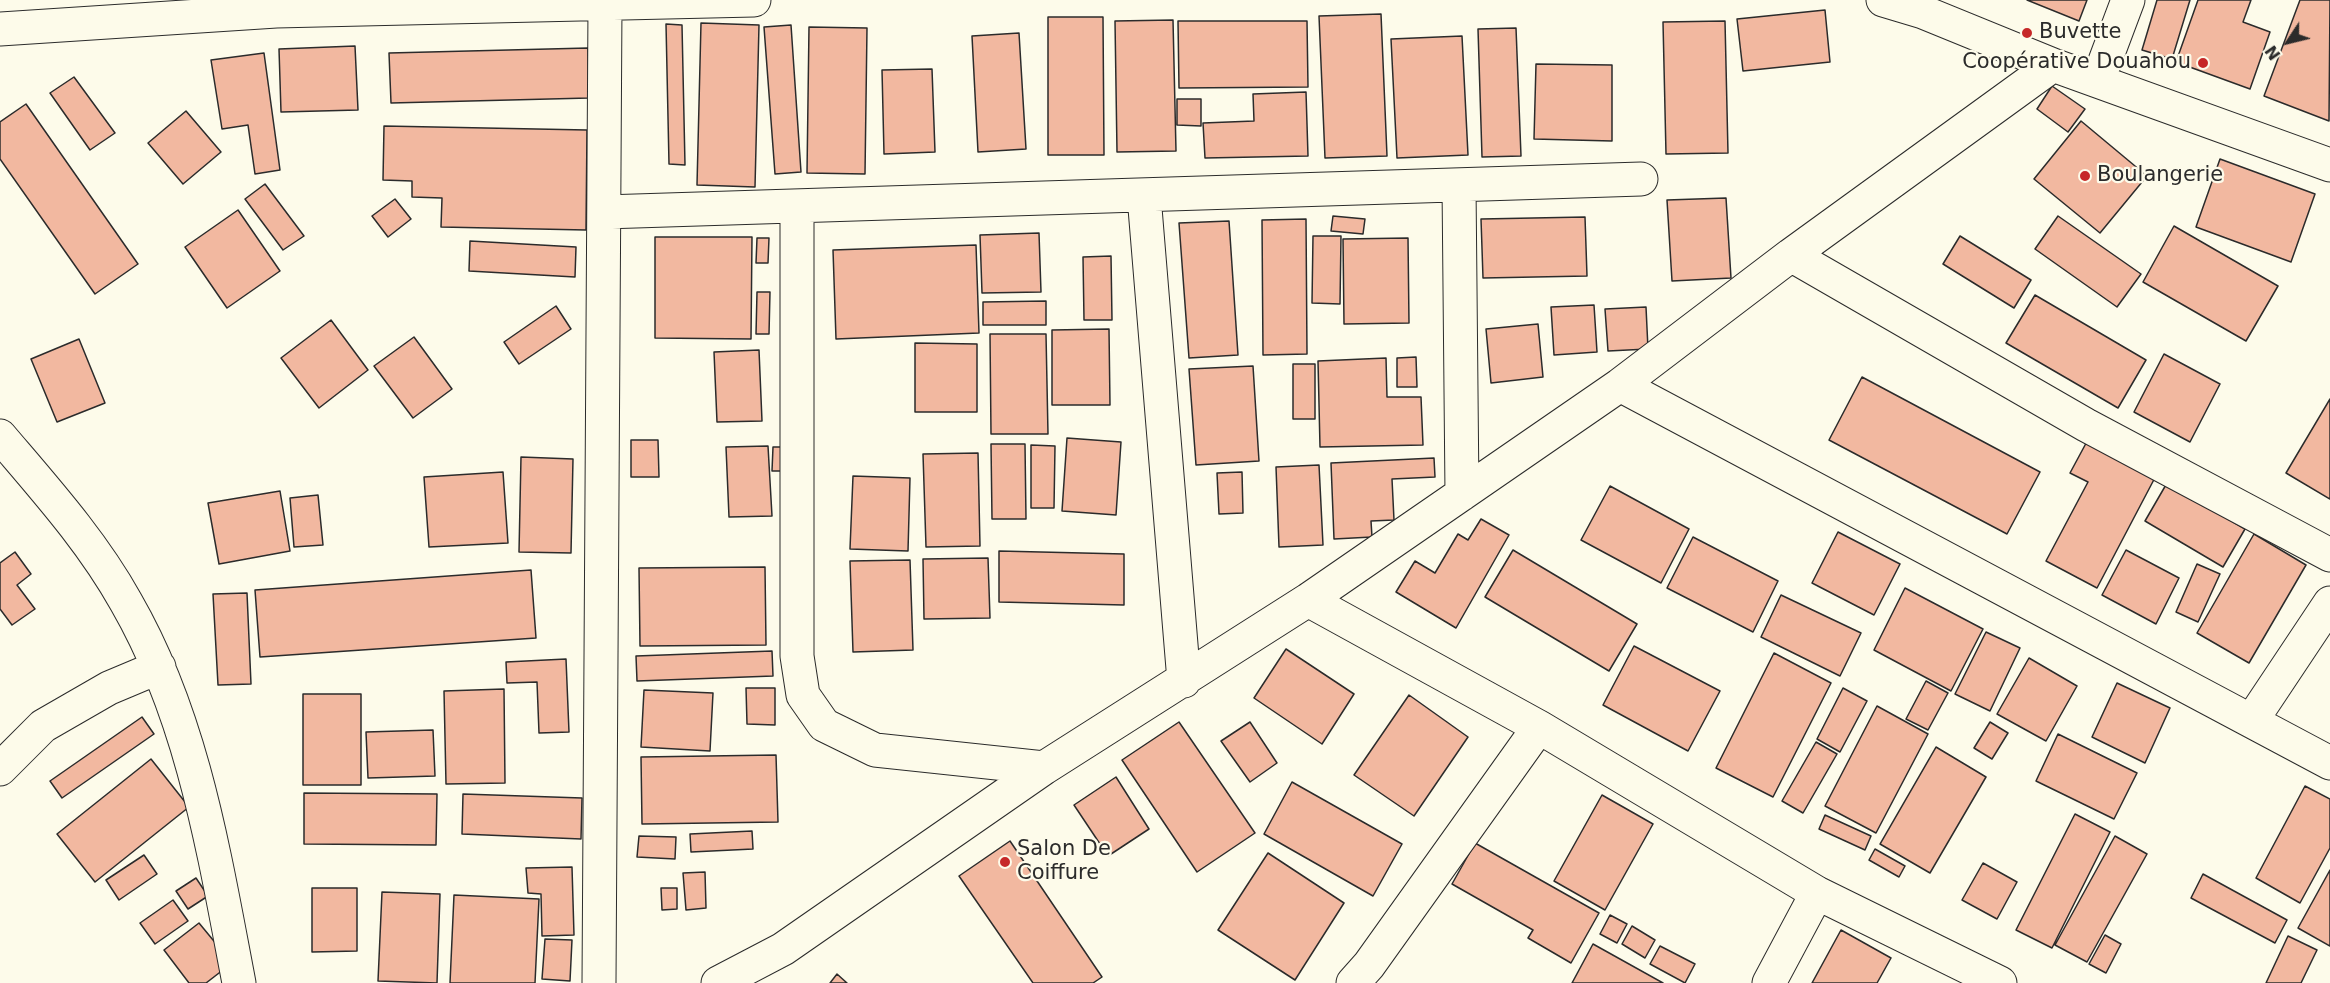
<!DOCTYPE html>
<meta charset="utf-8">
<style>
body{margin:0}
#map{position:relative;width:2330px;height:983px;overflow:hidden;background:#fdfbea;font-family:"DejaVu Sans",sans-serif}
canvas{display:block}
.north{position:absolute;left:2258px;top:12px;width:60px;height:60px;-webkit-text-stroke:4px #fdfbea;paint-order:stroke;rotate:235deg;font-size:16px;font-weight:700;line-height:24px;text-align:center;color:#2b2b2b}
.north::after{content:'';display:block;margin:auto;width:21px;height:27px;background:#2b2b2b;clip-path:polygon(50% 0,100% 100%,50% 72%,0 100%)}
</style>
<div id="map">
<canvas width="2330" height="983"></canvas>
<div class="north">N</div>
</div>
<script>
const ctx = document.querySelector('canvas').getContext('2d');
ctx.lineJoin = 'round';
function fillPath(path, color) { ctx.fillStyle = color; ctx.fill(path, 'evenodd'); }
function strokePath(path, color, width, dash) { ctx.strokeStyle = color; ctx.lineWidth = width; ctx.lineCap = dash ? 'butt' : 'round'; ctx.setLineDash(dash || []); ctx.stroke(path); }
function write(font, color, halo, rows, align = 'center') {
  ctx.font = font + ' "DejaVu Sans",sans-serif'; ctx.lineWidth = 4.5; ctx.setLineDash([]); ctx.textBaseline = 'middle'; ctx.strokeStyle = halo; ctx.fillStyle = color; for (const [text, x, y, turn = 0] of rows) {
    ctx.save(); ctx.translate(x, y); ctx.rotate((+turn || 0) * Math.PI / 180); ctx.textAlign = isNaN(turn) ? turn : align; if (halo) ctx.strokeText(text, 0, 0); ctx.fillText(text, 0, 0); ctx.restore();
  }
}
const building = new Path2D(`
 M2027 0H2087L2079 21Z
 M2157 0H2190L2172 59 2142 50Z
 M2198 0H2251L2243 22 2270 32 2250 89 2176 62Z
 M2300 0H2330L2329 121 2264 96Z
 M1825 10 1830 62 1743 71 1737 19Z
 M1381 14 1387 156 1325 158 1319 16Z
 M1048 17H1103L1104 155H1048Z
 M1173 20 1176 151 1117 152 1115 21Z
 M1178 21H1307L1308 87 1179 88Z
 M1725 21 1728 153 1666 154 1663 22Z
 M701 23 759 25 755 187 697 185Z
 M666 24 682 25 685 165 669 164Z
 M791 25 801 172 775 174 764 27Z
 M809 27 867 28 865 174 807 173Z
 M1516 28 1521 156 1482 157 1478 29Z
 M1019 33 1026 149 978 152 972 36Z
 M1462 36 1468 155 1397 158 1391 39Z
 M355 46 358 110 281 112 279 49Z
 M588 48 589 98 391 103 389 53Z
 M264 53 280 170 255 174 248 125 222 129 211 60Z
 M1536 64 1612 65V141L1534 139Z
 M932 69 935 152 884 154 882 70Z
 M74 77 115 133 90 150 50 93Z
 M2052 86 2085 109 2068 132 2037 109Z
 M1306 92 1308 156 1205 158 1203 123 1254 121 1253 94Z
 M1177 99H1201V126L1177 125Z
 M26 104 138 264 95 294 0 159V122Z
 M186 111 221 152 183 184 148 143Z
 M2081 121 2147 176 2100 233 2034 179Z
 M384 126 587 130 586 230 441 227 442 198 412 197V181L383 180Z
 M2220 159 2315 194 2291 262 2196 227Z
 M265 184 304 236 283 250 245 199Z
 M1726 198 1731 278 1672 281 1667 200Z
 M395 199 411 219 388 237 372 216Z
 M238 210 280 271 227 308 185 247Z
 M1333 216 1365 219 1363 234 1331 231Z
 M2058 216 2141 274 2117 307 2035 249Z
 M1585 217 1587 276 1483 278 1481 219Z
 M1306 219 1307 354 1263 355 1262 220Z
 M1229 221 1238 355 1189 358 1179 223Z
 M2174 226 2278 286 2246 341 2143 282Z
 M1039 233 1041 292 982 293 980 235Z
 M1313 236H1341L1340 304 1312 303Z
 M1960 236 2031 280 2014 308 1943 264Z
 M655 237H752L751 339 655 338Z
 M757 238H769L768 263H756Z
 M1408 238 1409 323 1344 324 1343 239Z
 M470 241 576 247 575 277 469 271Z
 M976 245 979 333 836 339 833 250Z
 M1111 256 1112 320H1084L1083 257Z
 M757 292H770L769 334H756Z
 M2035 295 2146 360 2118 408 2006 343Z
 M1046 301V325H983V302Z
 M1594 305 1597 352 1554 355 1551 307Z
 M556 306 571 329 519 364 504 342Z
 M1646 307 1648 349 1608 351 1605 309Z
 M331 320 368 370 319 408 281 358Z
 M1538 324 1543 377 1491 383 1486 329Z
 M1109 329 1110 405H1052V330Z
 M990 334H1046L1048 434H991Z
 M414 337 452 389 413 418 374 366Z
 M79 339 105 403 57 422 31 359Z
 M915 343 977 344V412H915Z
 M759 350 762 421 717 422 714 352Z
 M2164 354 2220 384 2190 442 2134 412Z
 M1416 357 1417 387H1397V358Z
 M1386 358 1387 397H1421L1423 445 1320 447 1318 361Z
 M1293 364H1315V419H1293Z
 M1253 366 1259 461 1196 465 1189 369Z
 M1862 377 2040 472 2007 534 1829 440Z
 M2330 399V499L2286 473Z
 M2091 434 2159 470 2097 588 2046 561 2088 482 2070 473Z
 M1067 438 1121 442 1116 515 1062 511Z
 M631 440H658L659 477H631Z
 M991 444H1025L1026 519H992Z
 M1031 445 1055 446 1054 508H1031Z
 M768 446 772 516 729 517 726 447Z
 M773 447H794V471H772Z
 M978 453 980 546 926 547 923 454Z
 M521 457 573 459 571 553 519 552Z
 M1434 458 1435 477 1392 479 1394 520 1371 521 1372 537 1334 539 1331 463Z
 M1319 465 1323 545 1279 547 1276 467Z
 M503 472 508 543 429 547 424 477Z
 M1242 472 1243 513 1219 514 1217 473Z
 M853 476 910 478 908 551 850 549Z
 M2167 483 2245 529 2223 567 2145 521Z
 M1610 486 1689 529 1661 583 1581 540Z
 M280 491 290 551 219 564 208 503Z
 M318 495 323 545 294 547 290 498Z
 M1481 519 1509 535 1456 628 1396 592 1415 561 1435 573 1458 534 1468 540Z
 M1838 532 1900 564 1874 615 1812 583Z
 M2254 534 2306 565 2249 663 2197 633Z
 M1693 537 1778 581 1753 632 1667 588Z
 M1513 550 1637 624 1609 671 1485 597Z
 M2126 550 2179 578 2156 624 2102 595Z
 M999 551 1124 554V605L999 602Z
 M15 552 31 574 17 585 35 609 12 625 0 609V563Z
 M988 558 990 618 924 619 923 559Z
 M910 560 913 650 853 652 850 561Z
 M2197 564 2220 574 2198 622 2176 612Z
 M765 567 766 645 640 646 639 568Z
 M531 570 536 638 260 657 255 590Z
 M1905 588 1983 629 1951 691 1874 650Z
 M247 593 251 684 218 685 213 594Z
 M1781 595 1861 633 1840 676 1761 637Z
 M1986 632 2020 648 1990 711 1955 694Z
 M1634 646 1720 691 1688 751 1603 705Z
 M1286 649 1354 694 1322 744 1254 698Z
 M772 651 773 676 637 681 636 656Z
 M1774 653 1831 683 1773 797 1716 768Z
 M2029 658 2077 686 2046 741 1997 714Z
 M566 659 569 732 539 733 537 682 507 683 506 662Z
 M1926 681 1948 693 1928 730 1906 719Z
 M2117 683 2170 708 2145 763 2092 737Z
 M746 688H775V725L747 724Z
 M1843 688 1867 701 1840 752 1817 739Z
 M504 689 505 783 446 784 444 691Z
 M644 690 713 693 710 751 641 747Z
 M303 694H361V785H303Z
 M1409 695 1468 737 1414 816 1354 775Z
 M1877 706 1928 734 1876 833 1825 806Z
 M142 717 154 734 62 798 50 781Z
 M1179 722 1255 833 1197 872 1122 760Z
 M1250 722 1277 763 1250 782 1221 741Z
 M1990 722 2008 733 1992 759 1974 748Z
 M433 730 435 776 368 778 366 732Z
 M2058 734 2137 773 2114 819 2036 781Z
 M1816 742 1837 754 1803 813 1782 801Z
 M1936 747 1986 777 1930 873 1880 844Z
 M776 755 778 822 642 824 641 757Z
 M151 759 189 807 95 882 57 834Z
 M1116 777 1149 829 1108 856 1074 805Z
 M1292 782 1402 844 1373 896 1264 834Z
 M2305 786 2330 799V848L2300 903 2256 878Z
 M304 793 437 794 436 845 304 844Z
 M463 794 582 798 581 839 462 834Z
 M1602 795 1653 824 1605 910 1554 881Z
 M2075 814 2110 832 2052 948 2016 930Z
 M1825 815 1871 836 1865 850 1819 829Z
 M752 831 753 849 691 852 690 834Z
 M639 836 676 837 675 859 637 857Z
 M2115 836 2147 854 2087 962 2055 945Z
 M1010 841 1102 977 1093 983H1033L959 876Z
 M1475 843 1599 913 1571 963 1528 938 1533 930 1452 884Z
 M1875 849 1905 866 1899 877 1869 860Z
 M1268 853 1344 903 1295 980 1218 930Z
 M144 855 157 874 119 900 106 880Z
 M1983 863 2017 882 1997 919 1962 900Z
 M572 867 574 935 542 936 541 894 528 893 526 868Z
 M2330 870V946L2298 928Z
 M705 872 706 908 686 910 683 873Z
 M2203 874 2287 920 2275 943 2191 898Z
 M196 878 208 896 188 909 176 891Z
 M312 888H357V951L312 952Z
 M661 888H677V909L662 910Z
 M382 892 440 894 437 983 378 981Z
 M454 895 539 899 535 983H450Z
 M173 900 188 921 155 944 140 923Z
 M1610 915 1627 924 1617 943 1600 934Z
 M199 923 232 963 206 983H189L164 950Z
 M1632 926 1655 940 1645 958 1622 944Z
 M1841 930 1891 958 1877 983H1812Z
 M2105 935 2121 944 2106 973 2089 964Z
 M2288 936 2317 950 2301 983H2266Z
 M545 939 572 940 570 981 542 979Z
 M1593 944 1663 983H1572Z
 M1660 946 1695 964 1685 983 1650 964Z
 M837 974 847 983H830Z`);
const minor = new Path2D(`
 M1883 0 1923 12 2053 65 2330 165
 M0 29 276 11 754 0
 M2098 80 2128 0
 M1459 185 1462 494
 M1144 196 1184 681
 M797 207V656L803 695 824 725 875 750 1044 768
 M604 212 1641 179
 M1791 255 2086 425 2330 555
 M1620 385 2330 763
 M0 436C45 489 92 541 126 602 193 718 214 853 239 983
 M1308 600 1539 727 1817 893 2000 983
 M2252 720 2330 603
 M0 769 43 726 109 688 159 667
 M599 983 605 5
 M718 983 783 949 1044 768 1308 600 1620 385 1791 255 2053 65
 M1353 983 1369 965 1539 727
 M1769 983 1817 893`);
const markers = [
 [2027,33,6,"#c62828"],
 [2203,63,6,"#c62828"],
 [2085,176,6,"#c62828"],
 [1005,862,6,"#c62828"]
];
const poiNames = [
 ["Buvette",2039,33],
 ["Coopérative Douahou",2191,63,"right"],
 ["Boulangerie",2097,176],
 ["Salon De",1017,850],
 ["Coiffure",1017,874]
];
fillPath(building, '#f2b8a0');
strokePath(building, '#2b2b2b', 1.5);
strokePath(minor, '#2b2b2b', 35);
strokePath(minor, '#fdfbea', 33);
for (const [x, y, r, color] of markers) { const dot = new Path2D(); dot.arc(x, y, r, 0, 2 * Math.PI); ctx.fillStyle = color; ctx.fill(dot); strokePath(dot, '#fdfbea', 2); }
write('21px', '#2b2b2b', '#fdfbea', poiNames, 'left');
</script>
